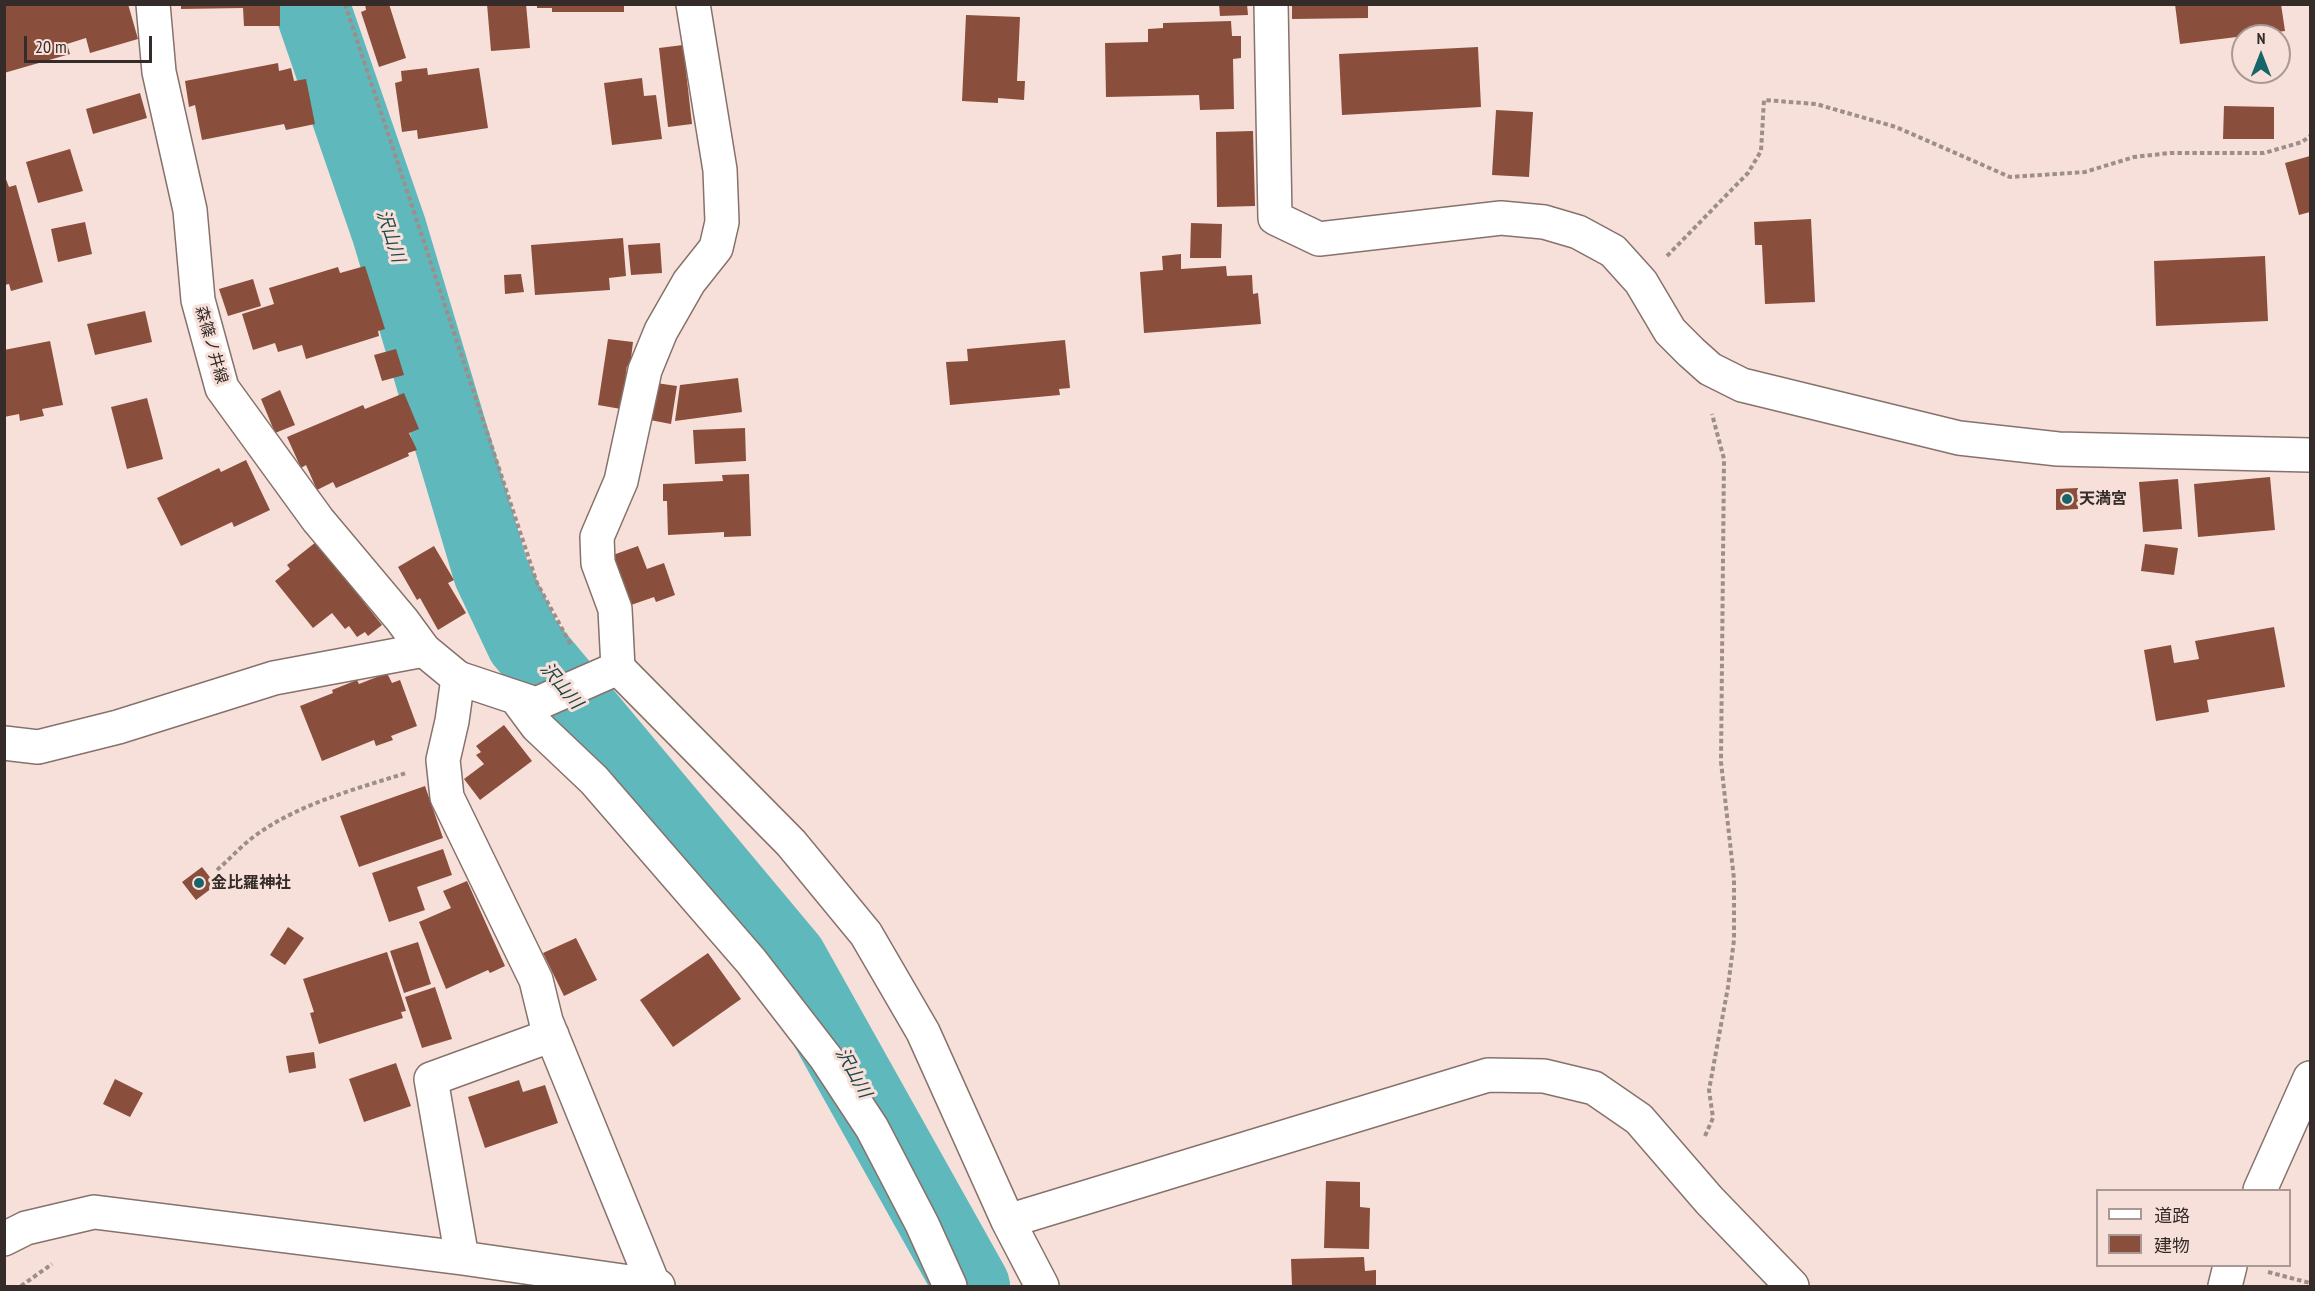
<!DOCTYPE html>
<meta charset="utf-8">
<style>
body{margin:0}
#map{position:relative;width:2315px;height:1291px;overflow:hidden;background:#f7e0d9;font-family:"PT Sans Narrow","Noto Sans JP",sans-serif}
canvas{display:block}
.frame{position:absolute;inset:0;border:6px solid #352c2a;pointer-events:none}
.legend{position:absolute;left:2096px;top:1189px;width:195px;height:78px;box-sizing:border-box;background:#f7e0d9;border:2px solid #a99893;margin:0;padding:8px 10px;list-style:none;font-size:18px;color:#352c2a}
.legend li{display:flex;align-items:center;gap:12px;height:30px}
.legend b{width:30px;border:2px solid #a99893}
.north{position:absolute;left:2231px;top:24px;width:60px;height:60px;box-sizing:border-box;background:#f7e0d9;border:2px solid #a99893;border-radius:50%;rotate:0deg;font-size:16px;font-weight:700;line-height:24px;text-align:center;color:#352c2a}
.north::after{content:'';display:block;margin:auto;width:21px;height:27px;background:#166568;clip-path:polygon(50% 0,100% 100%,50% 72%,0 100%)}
.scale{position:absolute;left:24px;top:36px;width:128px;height:27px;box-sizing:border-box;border:3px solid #352c2a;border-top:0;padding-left:8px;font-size:18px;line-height:21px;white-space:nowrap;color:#352c2a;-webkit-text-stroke:4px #f7e0d9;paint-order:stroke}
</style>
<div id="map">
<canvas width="2315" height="1291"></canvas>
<div class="frame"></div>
<ul class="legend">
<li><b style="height:8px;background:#fff"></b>道路</li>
<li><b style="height:16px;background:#8a4e3c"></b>建物</li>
</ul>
<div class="north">N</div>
<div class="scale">20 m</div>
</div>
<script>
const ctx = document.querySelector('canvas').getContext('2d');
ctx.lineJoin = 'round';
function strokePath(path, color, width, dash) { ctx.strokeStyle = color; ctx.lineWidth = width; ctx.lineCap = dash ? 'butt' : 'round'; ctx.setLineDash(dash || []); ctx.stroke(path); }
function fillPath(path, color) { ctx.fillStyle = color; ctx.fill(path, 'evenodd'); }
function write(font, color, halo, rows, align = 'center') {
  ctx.font = font + ' "PT Sans Narrow","Noto Sans JP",sans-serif'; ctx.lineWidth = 6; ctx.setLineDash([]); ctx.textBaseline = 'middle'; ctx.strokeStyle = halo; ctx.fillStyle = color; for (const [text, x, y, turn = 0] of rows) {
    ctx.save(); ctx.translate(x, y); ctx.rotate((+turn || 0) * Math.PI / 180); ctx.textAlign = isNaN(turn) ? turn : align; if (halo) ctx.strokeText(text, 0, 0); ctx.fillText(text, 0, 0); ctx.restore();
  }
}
const river = new Path2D(`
 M311 4 389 230 491 572 524 642 789 959 972 1286`);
const building = new Path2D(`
 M4 4H128L138 39 90 53 86 38 67 44 70 54 4 73Z
 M181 4H280V26H244L243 8 181 9Z
 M365 4H389L406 58 379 67 361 12 366 10Z
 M487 4H526L530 48 491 51Z
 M537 4H624V12H552V8H537Z
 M1219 4H1247L1248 15 1220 16Z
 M1292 4H1368V18L1292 19Z
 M2175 4H2281L2285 31 2180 44Z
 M966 15 1020 17 1017 81H1025L1024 100 998 98V103L962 101Z
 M1231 21 1232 36H1241V58L1233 59 1234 109 1200 110 1199 95 1106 97 1105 43 1148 42V29L1163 28V23Z
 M683 45 692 124 668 127 659 48Z
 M1478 47 1481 107 1342 115 1339 54Z
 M278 63 279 71 291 68 294 81 306 79 315 124 286 130 284 124 202 140 195 105 189 107 185 81Z
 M427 68 428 75 479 68 488 128 418 139 417 130 402 132 395 83 402 81 401 71Z
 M642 78 644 96 656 95 662 139 612 145 604 83Z
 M140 93 147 118 93 134 86 109Z
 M2224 106 2274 107V139H2223Z
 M1496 110 1533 112 1529 177 1492 175Z
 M1253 131 1255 206 1217 207 1216 132Z
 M70 149 83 191 38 203 26 162Z
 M2310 156V212L2299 215 2285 163Z
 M4 174 9 187 16 185 43 282 11 291 9 284 4 285Z
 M1811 219 1815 302 1765 304 1762 245H1755L1754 222Z
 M85 222 92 254 58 262 51 229Z
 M1191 223 1222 224 1221 258H1190Z
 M623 238 626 276 609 278 610 290 535 295 531 245Z
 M660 243 662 273 631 275 628 245Z
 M1181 254V269L1226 266 1227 276 1252 275 1253 294 1258 293 1261 324 1144 333 1140 272 1163 270 1162 256Z
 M2265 256 2268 321 2156 326 2154 261Z
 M365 266 385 329 378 331 379 336 306 359 302 345 278 352 275 343 253 350 242 314 274 304 269 288 338 267 340 273Z
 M521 274 524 292 505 294 504 275Z
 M253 279 261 306 228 316 219 289Z
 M145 311 152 342 95 355 87 324Z
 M608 339 633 342 630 367 627 366 621 409 598 405Z
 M1065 340 1070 388 1059 389 1060 395 950 405 946 362 968 361 967 349Z
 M50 341 63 405 42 409 44 416 20 421 19 414 4 417V350Z
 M396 349 404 375 382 381 374 355Z
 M738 378 742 412 675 421 680 385Z
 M656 383 677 386 671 424 650 420Z
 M280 390 295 425 275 433 261 399Z
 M404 393 419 429 409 433 417 450 408 453 409 456 336 488 333 482 317 490 306 465 301 468 287 437 363 405 365 409Z
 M147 398 163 459 127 469 111 407Z
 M745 428 746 461 695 464 693 430Z
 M246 460 270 510 234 527 232 522 181 546 157 498 219 468 221 472Z
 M749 474 751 536 724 537V532L668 535 667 501H663V484L723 481 722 475Z
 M2270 477 2275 530 2198 537 2194 484Z
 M2178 479 2182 529 2143 532 2139 482Z
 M2078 488V509L2056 510V489Z
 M316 542 382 625 368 636 365 632 357 637 349 626 345 629 332 613 313 628 275 581 290 569 287 565Z
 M2145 544 2178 548 2174 575 2141 571Z
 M434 546 454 580 448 583 466 613 438 630 420 598 417 600 398 567Z
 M638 546 647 569 664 563 675 595 656 602 654 597 631 605 613 555Z
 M2274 627 2285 687 2207 700 2209 712 2156 721 2144 650 2171 645 2174 663 2199 659 2195 641Z
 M387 673 392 683 400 680 417 726 391 736 393 740 376 746 374 740 322 761 300 706 333 693 332 690 357 680 359 684Z
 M504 725 532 761 480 800 464 779 484 764 476 755 481 752 476 746Z
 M425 786 443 838 359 867 340 816Z
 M443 849 452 875 417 887 425 910 389 922 372 873Z
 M202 867 216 885 196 900 182 882Z
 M467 881 505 966 490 973 488 970 446 989 419 922 451 908 443 891Z
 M288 927 304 938 285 965 270 955Z
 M576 938 597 980 564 996 543 953Z
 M418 942 431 984 404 993 390 951Z
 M387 952 406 1011 401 1012 403 1018 319 1044 310 1013 314 1012 303 979Z
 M708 953 741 999 673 1047 640 1000Z
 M435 987 452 1039 422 1048 405 997Z
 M314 1052 316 1068 289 1073 286 1056Z
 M396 1063 411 1106 364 1122 349 1079Z
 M115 1079 143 1093 130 1117 103 1104Z
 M519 1080 523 1092 545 1085 558 1123 485 1148 468 1097Z
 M1326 1181 1360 1182V1207L1370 1208 1369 1249 1324 1248Z
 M1364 1257 1365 1271 1376 1270V1286H1292L1291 1259Z`);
const path = new Path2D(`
 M345 4 537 583 571 645
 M1667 256 1748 173 1761 151 1764 100 1816 104 1896 127 2010 177 2085 172 2134 157 2170 153H2264L2302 142 2310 136
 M217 870C229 860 239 848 252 838 297 804 353 790 406 773
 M1705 1136 1713 1118 1709 1090 1728 987 1734 940V879L1721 762 1724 459 1712 414
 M2268 1272 2310 1283
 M21 1286 52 1264`);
const street = new Path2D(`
 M693 4 720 170 722 222 716 248 689 282 661 331 645 370 621 481 597 537 598 563 615 609 618 668 791 843 866 934 923 1032 1008 1221 1042 1286
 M1271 4 1275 218 1319 239 1501 218 1544 222 1578 232 1613 251 1641 282 1670 331 1691 352 1710 369 1742 385 1959 438 2058 449 2310 455
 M618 668 536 704 458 678 452 721 443 760 447 797 536 980 546 1021 654 1286
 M517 699 537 726 594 780 751 961 826 1058 872 1128 922 1224 950 1286
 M4 743 38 747 118 727 274 678 424 650
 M2260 1190 2310 1078
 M1008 1221 1488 1075 1544 1076 1594 1088 1639 1119 1709 1200 1792 1286
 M4 1239 26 1228 94 1212 462 1258 658 1286
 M462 1258 431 1079 552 1035
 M2225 1286 2230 1266`);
const secondary = new Path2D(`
 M153 4 159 72 190 210 198 300 222 388 318 520 402 620 424 650 458 678`);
const markers = [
 [2067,499,6,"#166568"],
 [199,883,6,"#166568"]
];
const streetNames = [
 ["森篠ノ井線",211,345,74]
];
const poiNames = [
 ["天満宮",2079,499],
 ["金比羅神社",211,883]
];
const waterNames = [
 ["沢山川",390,236,72],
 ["沢山川",561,686,50],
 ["沢山川",853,1073,61]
];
strokePath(river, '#5fb8bc', 76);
fillPath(building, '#8a4e3c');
strokePath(street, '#86726b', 36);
strokePath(secondary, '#86726b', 36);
strokePath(path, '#9e8e89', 4, [4.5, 3]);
strokePath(street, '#fff', 33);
strokePath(secondary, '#fff', 33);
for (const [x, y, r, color] of markers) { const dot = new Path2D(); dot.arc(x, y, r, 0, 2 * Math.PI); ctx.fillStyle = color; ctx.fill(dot); strokePath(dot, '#f7e0d9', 2); }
write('16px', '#352c2a', '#f7e0d9', streetNames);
write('bold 16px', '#352c2a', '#f7e0d9', poiNames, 'left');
write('italic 18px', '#1f484a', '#f7e0d9', waterNames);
</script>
